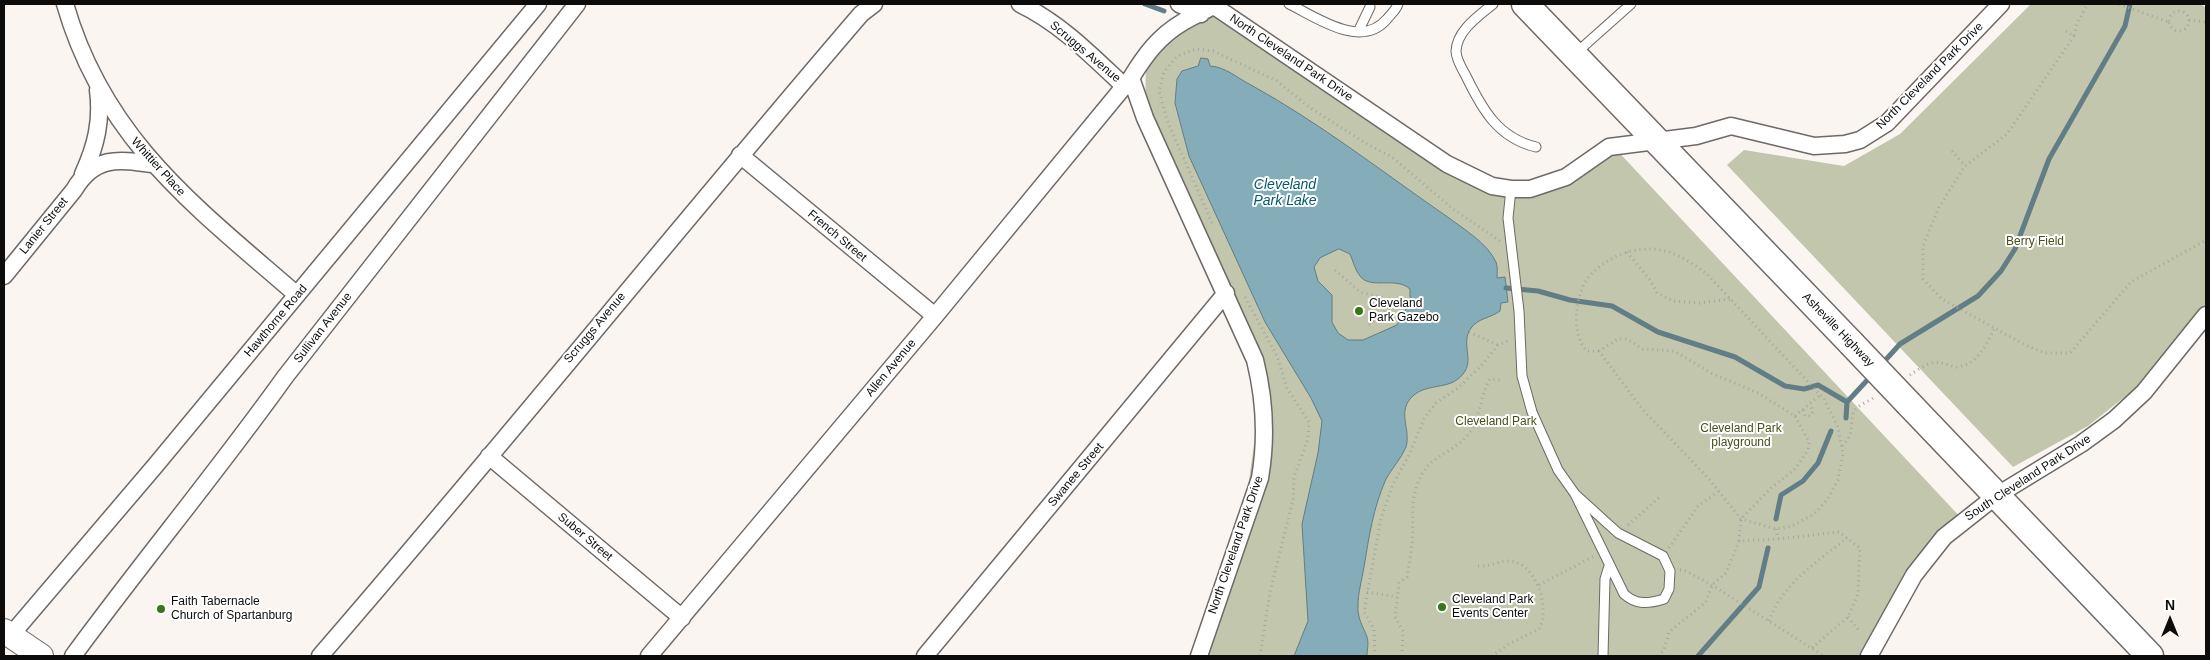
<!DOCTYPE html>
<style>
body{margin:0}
#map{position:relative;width:2210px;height:660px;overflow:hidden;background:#fbf5f2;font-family:Arial,sans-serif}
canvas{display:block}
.frame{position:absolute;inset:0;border:5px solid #0d0c0b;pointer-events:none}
.north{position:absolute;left:2145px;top:595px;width:50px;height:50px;-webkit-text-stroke:4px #fff;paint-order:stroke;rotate:0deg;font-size:14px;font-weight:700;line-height:20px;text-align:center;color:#0d0c0b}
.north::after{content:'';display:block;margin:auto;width:18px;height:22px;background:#0d0c0b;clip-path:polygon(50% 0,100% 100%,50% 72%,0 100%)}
</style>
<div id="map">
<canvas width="2210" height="660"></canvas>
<div class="frame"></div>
<div class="north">N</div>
</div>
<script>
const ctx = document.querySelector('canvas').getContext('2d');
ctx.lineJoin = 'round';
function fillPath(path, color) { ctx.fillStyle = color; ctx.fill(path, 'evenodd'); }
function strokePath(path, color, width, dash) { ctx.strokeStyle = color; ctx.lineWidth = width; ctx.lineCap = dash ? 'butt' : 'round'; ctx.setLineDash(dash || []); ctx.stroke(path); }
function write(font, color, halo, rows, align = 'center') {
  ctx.font = font + ' Arial,sans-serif'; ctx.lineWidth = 4; ctx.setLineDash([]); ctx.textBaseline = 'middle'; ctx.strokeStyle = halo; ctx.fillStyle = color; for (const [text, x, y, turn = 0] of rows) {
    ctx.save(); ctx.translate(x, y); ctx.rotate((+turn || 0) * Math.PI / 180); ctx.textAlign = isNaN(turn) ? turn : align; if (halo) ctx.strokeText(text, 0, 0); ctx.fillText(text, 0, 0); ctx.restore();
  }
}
const green = new Path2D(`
 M2031 4H2201L2206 8V304L2146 380 2088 426 2013 467 1727 165 1744 150 1844 166 1900 134Z
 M1219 10 1447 164 1530 189 1612 145 1963 520 1896 607 1870 656H1203L1241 536 1262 389 1145 118 1146 53Z`);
const water = new Path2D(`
 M1201 58 1208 59 1210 66C1226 67 1237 78 1251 85 1320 123 1384 173 1449 218 1465 230 1487 243 1496 262 1498 267 1497 274 1497 278L1505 277 1508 302 1501 303 1500 311C1491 318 1478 318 1471 328 1460 343 1475 360 1463 374 1449 392 1425 381 1410 399 1398 414 1411 430 1406 447 1401 459 1392 468 1386 479 1373 508 1369 537 1364 567 1362 579 1358 593 1358 605 1357 618 1363 626 1367 637 1369 643 1367 650 1367 656H1294L1308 621 1302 524 1318 453 1322 421 1311 398 1265 322 1189 156 1175 103 1177 79 1182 71 1198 66ZM1339 249 1350 254C1353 261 1355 270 1360 276 1370 290 1396 276 1410 289V301L1397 325 1363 340H1348L1338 333 1332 322V295L1318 281 1314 267 1320 258Z`);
const stream = new Path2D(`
 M1145 4 1164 11
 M1506 288 1538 291 1570 300 1612 306 1658 332 1735 357 1785 386 1804 389 1818 385 1847 402
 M1881 365 1900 344 1978 296 2001 271 2015 249 2049 159 2125 26 2130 4
 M1846 418 1847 402 1872 375
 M1776 519 1781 495 1803 481 1818 463 1831 431
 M1698 656 1759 587 1768 548`);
const path = new Path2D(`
 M2119 4 2168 22
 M2169 21a10 10 0 1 1 20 0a10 10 0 1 1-20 0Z
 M2189 20 2206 22
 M2066 31 2074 36 2077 23 2088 4
 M2074 36 2007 134 1965 166 1939 207 1923 246V279L1942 299 2025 345 2045 353H2070L2131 282 2206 240
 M1952 151 1965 166
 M1212 223 1167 120 1159 91 1164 72 1177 56 1196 49 1213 51 1277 81 1309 107 1367 144 1392 157 1453 209 1500 241
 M1627 252 1650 280 1657 293 1673 301 1700 303 1730 299
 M1335 270 1360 292 1409 305 1498 345
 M1245 297 1277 356 1287 388 1309 422 1308 439 1294 477 1293 500 1270 592 1260 656
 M1369 325 1396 302
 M1599 351H1587C1571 336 1575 296 1587 279 1602 260 1628 248 1651 249 1672 249 1690 262 1706 273L1824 399 1838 427 1843 454 1838 480 1827 500 1814 514 1792 526 1776 529 1741 519 1709 479 1643 410 1599 351 1618 339H1627L1643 349 1674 351 1711 373 1758 393 1795 416 1809 442 1808 450 1796 468 1771 488 1741 519 1739 541
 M1910 375C1919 369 1930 360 1942 363 1947 364 1953 367 1957 367 1977 365 1987 344 1994 329
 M1803 410 1805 416H1810L1813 412 1810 404
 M1795 416 1820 395
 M1842 446C1858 431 1847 421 1855 410 1859 405 1869 401 1875 397
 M1628 525 1661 496
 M1776 529 1778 539
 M1669 548 1698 506 1718 492
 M1478 566C1491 567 1497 561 1508 561 1536 561 1551 608 1539 629L1509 644 1492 656
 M1680 570H1684L1712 585 1824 656
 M1539 585 1594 556
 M1367 592 1397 597
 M1848 617 1859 631
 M1769 621C1782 584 1817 562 1847 538
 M1375 656 1374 629 1364 612 1381 518 1393 484 1408 457 1425 417 1436 403 1458 388 1481 366 1498 345 1510 340
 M1402 656 1403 631 1395 617 1399 583 1407 577C1409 566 1411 554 1412 543 1414 524 1410 504 1417 485 1427 455 1449 456 1467 436 1480 420 1480 396 1490 379L1500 380
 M1658 656 1664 650 1669 632 1706 602 1712 585 1726 573 1739 541 1778 539 1839 532 1860 548 1858 594 1848 617 1812 648`);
const lane = new Path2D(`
 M1289 4C1316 17 1361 50 1387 19 1391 14 1396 10 1398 4
 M1493 4C1479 16 1457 30 1456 51 1456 59 1462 69 1466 76 1482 109 1498 138 1536 147
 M1358 32 1370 7
 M1576 53 1631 4
 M1511 189 1508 218 1519 311 1522 376 1532 412 1558 470 1575 494 1618 533 1663 556 1670 571 1669 589 1664 599C1648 604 1636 605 1624 594L1575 494
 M1603 656 1605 579 1609 566`);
const street = new Path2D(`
 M65 4C104 140 196 207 297 295
 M1020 4C1060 23 1092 56 1124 86
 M1179 4 1201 14
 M1211 4 1447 164 1492 186 1511 189H1530L1566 177 1609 147 1696 136 1731 126 1814 146 1845 144 1860 140 1887 123 2001 4
 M740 155 935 316
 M83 174C96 146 102 121 98 90
 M4 276 74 190C94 156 117 159 152 164
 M489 456 682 618
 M11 635 155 466 538 4
 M73 656C142 562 217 472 285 377L577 4
 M320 656C503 445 679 226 861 14L874 4
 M649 656 935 316 1131 78
 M925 656 1226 293
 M1199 656 1260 478C1267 437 1265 400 1255 360L1145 118 1131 78C1145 55 1159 36 1183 22 1193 16 1203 12 1213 6
 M1869 656 1914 575 1944 537 1996 496 2081 444 2114 420 2144 392 2206 315`);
const secondary = new Path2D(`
 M4 631 41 656`);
const primary = new Path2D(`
 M1525 4 1851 343
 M1909 404 2150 656`);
const primaryBridge = new Path2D(`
 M1851 343 1909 404`);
const markers = [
 [1359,311,5,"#367818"],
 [1442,607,5,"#367818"],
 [161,609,5,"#367818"]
];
const streetNames = [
 ["Scruggs Avenue",1085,52,40],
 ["North Cleveland Park Drive",1291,58,34],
 ["North Cleveland Park Drive",1930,76,-45],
 ["Whittier Place",158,167,48],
 ["Lanier Street",44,226,-51],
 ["French Street",837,236,40],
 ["Hawthorne Road",276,321,-50],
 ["Sullivan Avenue",323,328,-52],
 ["Scruggs Avenue",595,328,-50],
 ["Asheville Highway",1838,330,46],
 ["Allen Avenue",891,368,-50],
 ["Swanee Street",1076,475,-50],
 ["South Cleveland Park Drive",2028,478,-33],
 ["Suber Street",585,537,40],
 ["North Cleveland Park Drive",1236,545,-71]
];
const parkNames = [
 ["Berry Field",2035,242],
 ["Cleveland Park",1496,422],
 ["Cleveland Park",1741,429],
 ["playground",1741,443]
];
const poiNames = [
 ["Cleveland",1369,304],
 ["Park Gazebo",1369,318],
 ["Cleveland Park",1452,600],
 ["Events Center",1452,614],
 ["Faith Tabernacle",171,602],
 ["Church of Spartanburg",171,616]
];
const waterNames = [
 ["Cleveland",1285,185],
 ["Park Lake",1285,201]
];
fillPath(green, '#c2c6ac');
fillPath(water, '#85adb9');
strokePath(water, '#617d85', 1);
strokePath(stream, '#617d85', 5);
strokePath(lane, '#6e6966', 11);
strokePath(street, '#6e6966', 19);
strokePath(secondary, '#6e6966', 26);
strokePath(primary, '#6e6966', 29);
strokePath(path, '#a8a4a2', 3, [1, 4]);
strokePath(lane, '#fff', 9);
strokePath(street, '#fff', 16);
strokePath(secondary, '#fff', 24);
strokePath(primary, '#fff', 26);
strokePath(primaryBridge, '#6e6966', 29, []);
strokePath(primaryBridge, '#fff', 26);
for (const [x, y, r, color] of markers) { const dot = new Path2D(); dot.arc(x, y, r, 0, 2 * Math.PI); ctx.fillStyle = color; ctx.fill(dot); strokePath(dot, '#fff', 2); }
write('12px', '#0d0c0b', '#fff', streetNames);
write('12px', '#494f1a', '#fff', parkNames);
write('12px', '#0d0c0b', '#fff', poiNames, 'left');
write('italic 14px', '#05596c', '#fff', waterNames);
</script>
